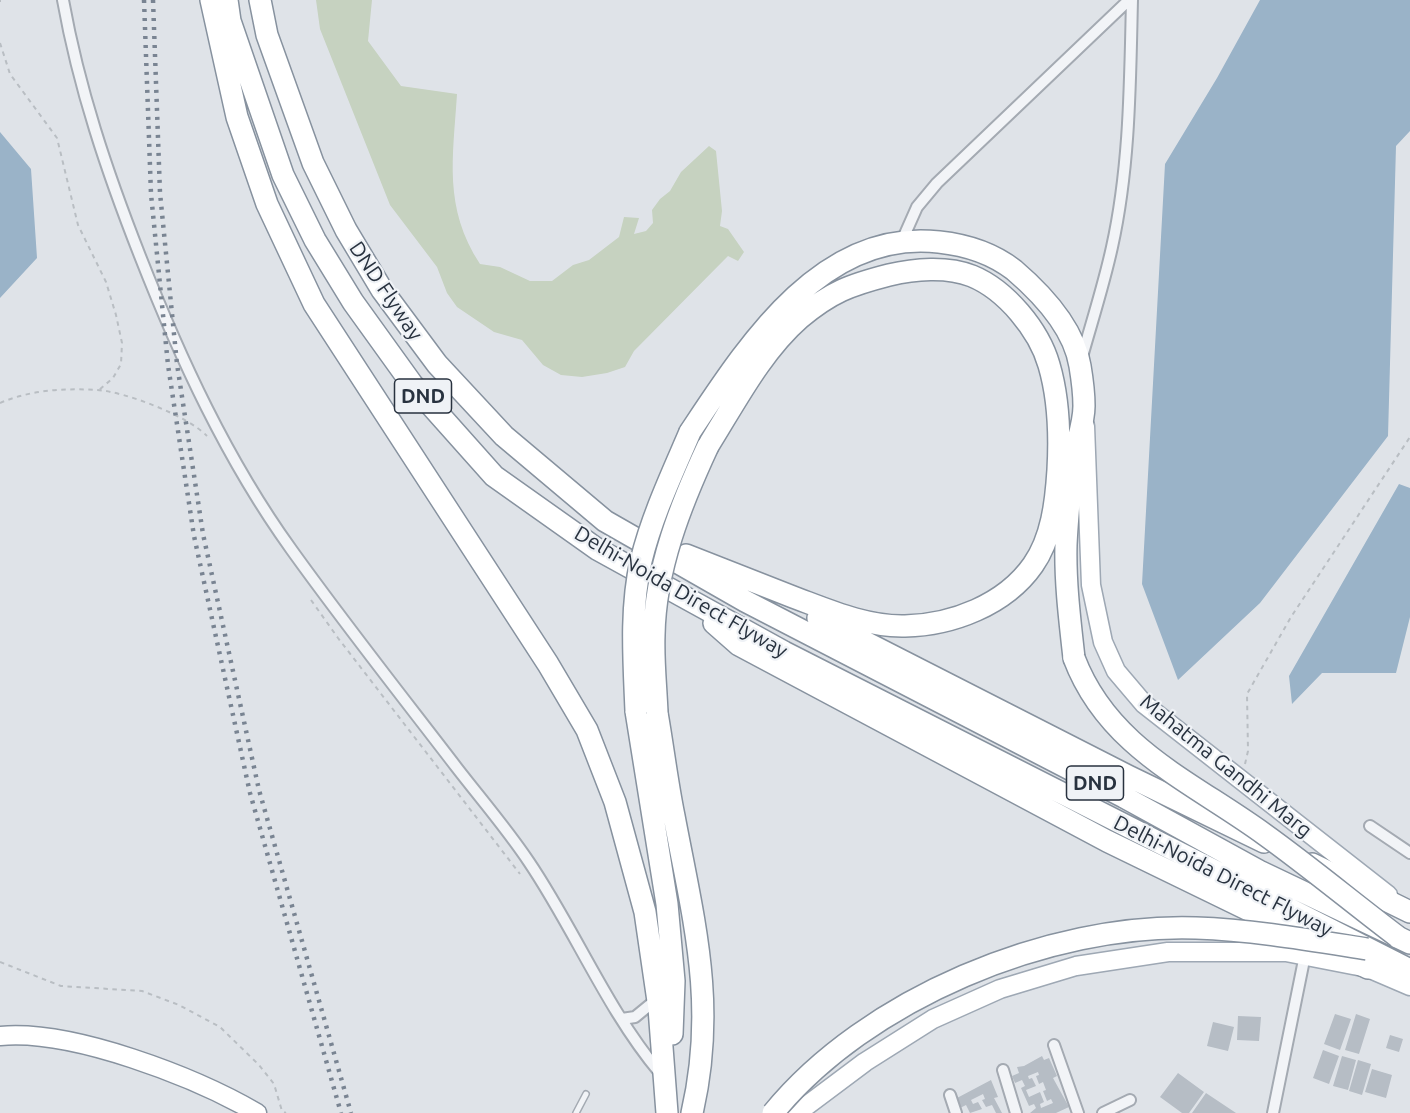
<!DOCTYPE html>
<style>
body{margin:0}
canvas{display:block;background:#dfe3e8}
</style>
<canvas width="1410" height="1113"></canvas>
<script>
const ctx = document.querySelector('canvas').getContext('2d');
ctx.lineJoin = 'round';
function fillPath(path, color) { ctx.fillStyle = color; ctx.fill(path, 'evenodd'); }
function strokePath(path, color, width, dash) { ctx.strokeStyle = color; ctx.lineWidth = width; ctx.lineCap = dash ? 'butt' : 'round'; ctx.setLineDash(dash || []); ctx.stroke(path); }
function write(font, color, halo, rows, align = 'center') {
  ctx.font = font + ' Ubuntu,sans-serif'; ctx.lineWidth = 4.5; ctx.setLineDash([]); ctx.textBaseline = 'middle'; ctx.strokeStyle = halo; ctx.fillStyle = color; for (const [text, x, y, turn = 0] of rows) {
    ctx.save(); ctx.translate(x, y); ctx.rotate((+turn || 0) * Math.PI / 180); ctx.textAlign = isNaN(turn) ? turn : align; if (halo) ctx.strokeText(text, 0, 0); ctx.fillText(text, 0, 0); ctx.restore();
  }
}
const green = new Path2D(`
 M316 0H372L368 41 401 86 457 94C453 158 443 207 480 264L500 267 530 281H552L573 265 589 260 619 237 624 217 639 218 634 234 646 231 653 223 652 210 660 199 670 191 681 172 709 146 716 151 722 211 720 226 728 229 744 252 738 261 728 256 634 351 625 367 607 373 582 377 561 375 543 365 522 340 494 332 457 307 447 293 437 267 390 205 320 29Z`);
const water = new Path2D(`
 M1260 0H1410V131L1396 146 1388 436 1260 603 1178 680 1142 584 1165 164 1217 78Z
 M0 132 31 169 37 258 0 298Z
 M1399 484 1410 488V617L1396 673H1322L1292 704 1289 676Z`);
const building = new Path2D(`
 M1335 1014 1351 1019 1340 1050 1324 1044Z
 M1356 1014 1370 1019 1359 1054 1345 1050Z
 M1238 1016 1261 1017 1259 1041 1237 1040Z
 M1213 1022 1234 1027 1228 1051 1207 1046Z
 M1390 1035 1403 1039 1399 1052 1386 1048Z
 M1323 1050 1339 1056 1329 1084 1313 1078Z
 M1042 1056 1044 1060 1049 1058 1057 1076 1053 1078 1069 1107 1056 1113H1030L1036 1108 1034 1104 1029 1106 1021 1088 1025 1086 1022 1080 1015 1083 1012 1076 1019 1073 1017 1067 1024 1066ZM1038 1072 1039 1075 1036 1076 1039 1084 1043 1082 1046 1090 1043 1091 1047 1101 1051 1099 1053 1103 1041 1108 1040 1104 1044 1102 1040 1092 1029 1097 1026 1090 1036 1086 1032 1078 1029 1079 1028 1076Z
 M1342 1056 1356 1060 1348 1090 1333 1086Z
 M1358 1060 1371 1064 1362 1095 1349 1091Z
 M1372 1069 1392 1075 1386 1098 1365 1092Z
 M1178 1073 1204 1092 1189 1113H1182L1160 1097Z
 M991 1080 998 1097 994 1098 1002 1113H996L992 1105 986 1107 982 1100 985 1099 983 1094 971 1100 973 1104 978 1102 982 1109 970 1113 966 1105 960 1108 957 1098Z
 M1206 1093 1236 1113H1192Z`);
const path = new Path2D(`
 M0 2V0
 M0 43 10 74 57 138 78 225 106 282 116 315 122 343 121 364 113 378 99 390
 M0 403C30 390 64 388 96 390 124 391 188 416 207 436
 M311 600 338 638 520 874
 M1245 764 1248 751 1247 694 1291 617 1410 437
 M0 962 61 986 142 991 179 1005 220 1027 259 1065 274 1084 282 1111 286 1113`);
const service = new Path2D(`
 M576 1113 586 1094`);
const minor = new Path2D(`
 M63 0C79 89 107 172 140 256 180 358 227 460 291 549 344 623 401 695 457 768 481 799 507 829 529 862 575 930 607 1010 660 1073
 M901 243 917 207 937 183 1129 0
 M1082 357C1092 321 1104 284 1112 247 1130 166 1130 82 1132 0
 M1370 826 1410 853
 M622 1019 635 1017 657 999
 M1054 1045 1078 1113
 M1003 1070 1016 1113
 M950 1095 956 1113
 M1103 1113 1130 1100
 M1273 1113 1305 955`);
const primary = new Path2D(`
 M1085 426 1091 585 1103 642 1116 671 1144 704 1388 895
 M797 1113 865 1062 933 1019 1000 989 1076 966 1168 952H1286L1368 968 1410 986`);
const trunk = new Path2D(`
 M0 1036C72 1029 195 1077 257 1113`);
const motorway = new Path2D(`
 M211 0 237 117 267 204 314 304 548 664 587 730 615 802 645 912 659 1008 667 1113
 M227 0 230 21 283 175 315 240 353 302 412 384 494 476 597 549 784 652 1410 970
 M260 0 267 35 313 163 346 230 382 290 437 364 504 436 605 521 745 601 1124 797 1259 871 1410 943
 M690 432C746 348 821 228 939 242 967 245 992 253 1014 270 1042 294 1074 328 1080 366 1082 378 1084 394 1084 406 1084 427 1074 448 1072 468 1070 494 1067 520 1066 545 1065 582 1070 622 1074 658
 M686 555C721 569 757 583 793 597 828 610 866 627 905 626 952 625 1005 605 1033 565 1052 538 1056 502 1058 470 1060 435 1059 399 1049 365 1039 330 1006 290 972 276 947 266 914 269 889 275 850 285 831 292 800 318 761 352 735 403 708 446
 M818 618 1128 776 1264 842
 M714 623 739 645 1107 841 1368 968
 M636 711 667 904 674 981 672 1034
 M657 713C663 747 667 782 674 816 694 922 717 1005 692 1113
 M1312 864 1410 912`);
const rail = new Path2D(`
 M144 0 151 194 168 365 194 536 250 793 341 1113
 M153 0 160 193 177 364 203 534 259 790 351 1113`);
const motorwayBridge = new Path2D(`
 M1074 658C1108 748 1191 781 1264 834 1310 867 1353 903 1398 937
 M636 711C634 661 630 609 641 561 652 516 672 474 690 432
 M657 713C656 687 653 661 654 635 655 569 681 504 708 446
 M773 1113C866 999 1049 923 1196 928 1253 930 1310 940 1367 949`);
const shields = [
 [423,396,57],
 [1095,783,57]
];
const shieldNames = [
 ["DND",423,396],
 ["DND",1095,783]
];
const streetNames = [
 ["DND Flyway",386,291,56],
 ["Delhi-Noida Direct Flyway",681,592,30],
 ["Mahatma Gandhi Marg",1226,766,39],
 ["Delhi-Noida Direct Flyway",1223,876,27]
];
fillPath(green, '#c6d2c0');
fillPath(water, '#9ab3c8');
fillPath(building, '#b6bdc5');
strokePath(service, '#a4aab2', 8);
strokePath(minor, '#a4aab2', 14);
strokePath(primary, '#9ea8b4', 21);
strokePath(trunk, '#87929f', 21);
strokePath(motorway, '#87929f', 24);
strokePath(path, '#b9bec3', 2, [4.5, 4.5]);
strokePath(service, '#f2f4f7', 5);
strokePath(minor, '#f2f4f7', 10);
strokePath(primary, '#fff', 18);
strokePath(trunk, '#fff', 18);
strokePath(motorway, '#fff', 21);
strokePath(rail, '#798492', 4.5, [3, 6]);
strokePath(motorwayBridge, '#87929f', 24, []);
strokePath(motorwayBridge, '#fff', 21);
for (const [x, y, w] of shields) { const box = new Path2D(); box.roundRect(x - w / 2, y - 17, w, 34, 4.5); ctx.fillStyle = '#eff2f6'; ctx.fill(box); strokePath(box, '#28323f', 1.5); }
write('bold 20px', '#28323f', null, shieldNames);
write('21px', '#28323f', '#eff2f6', streetNames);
</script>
